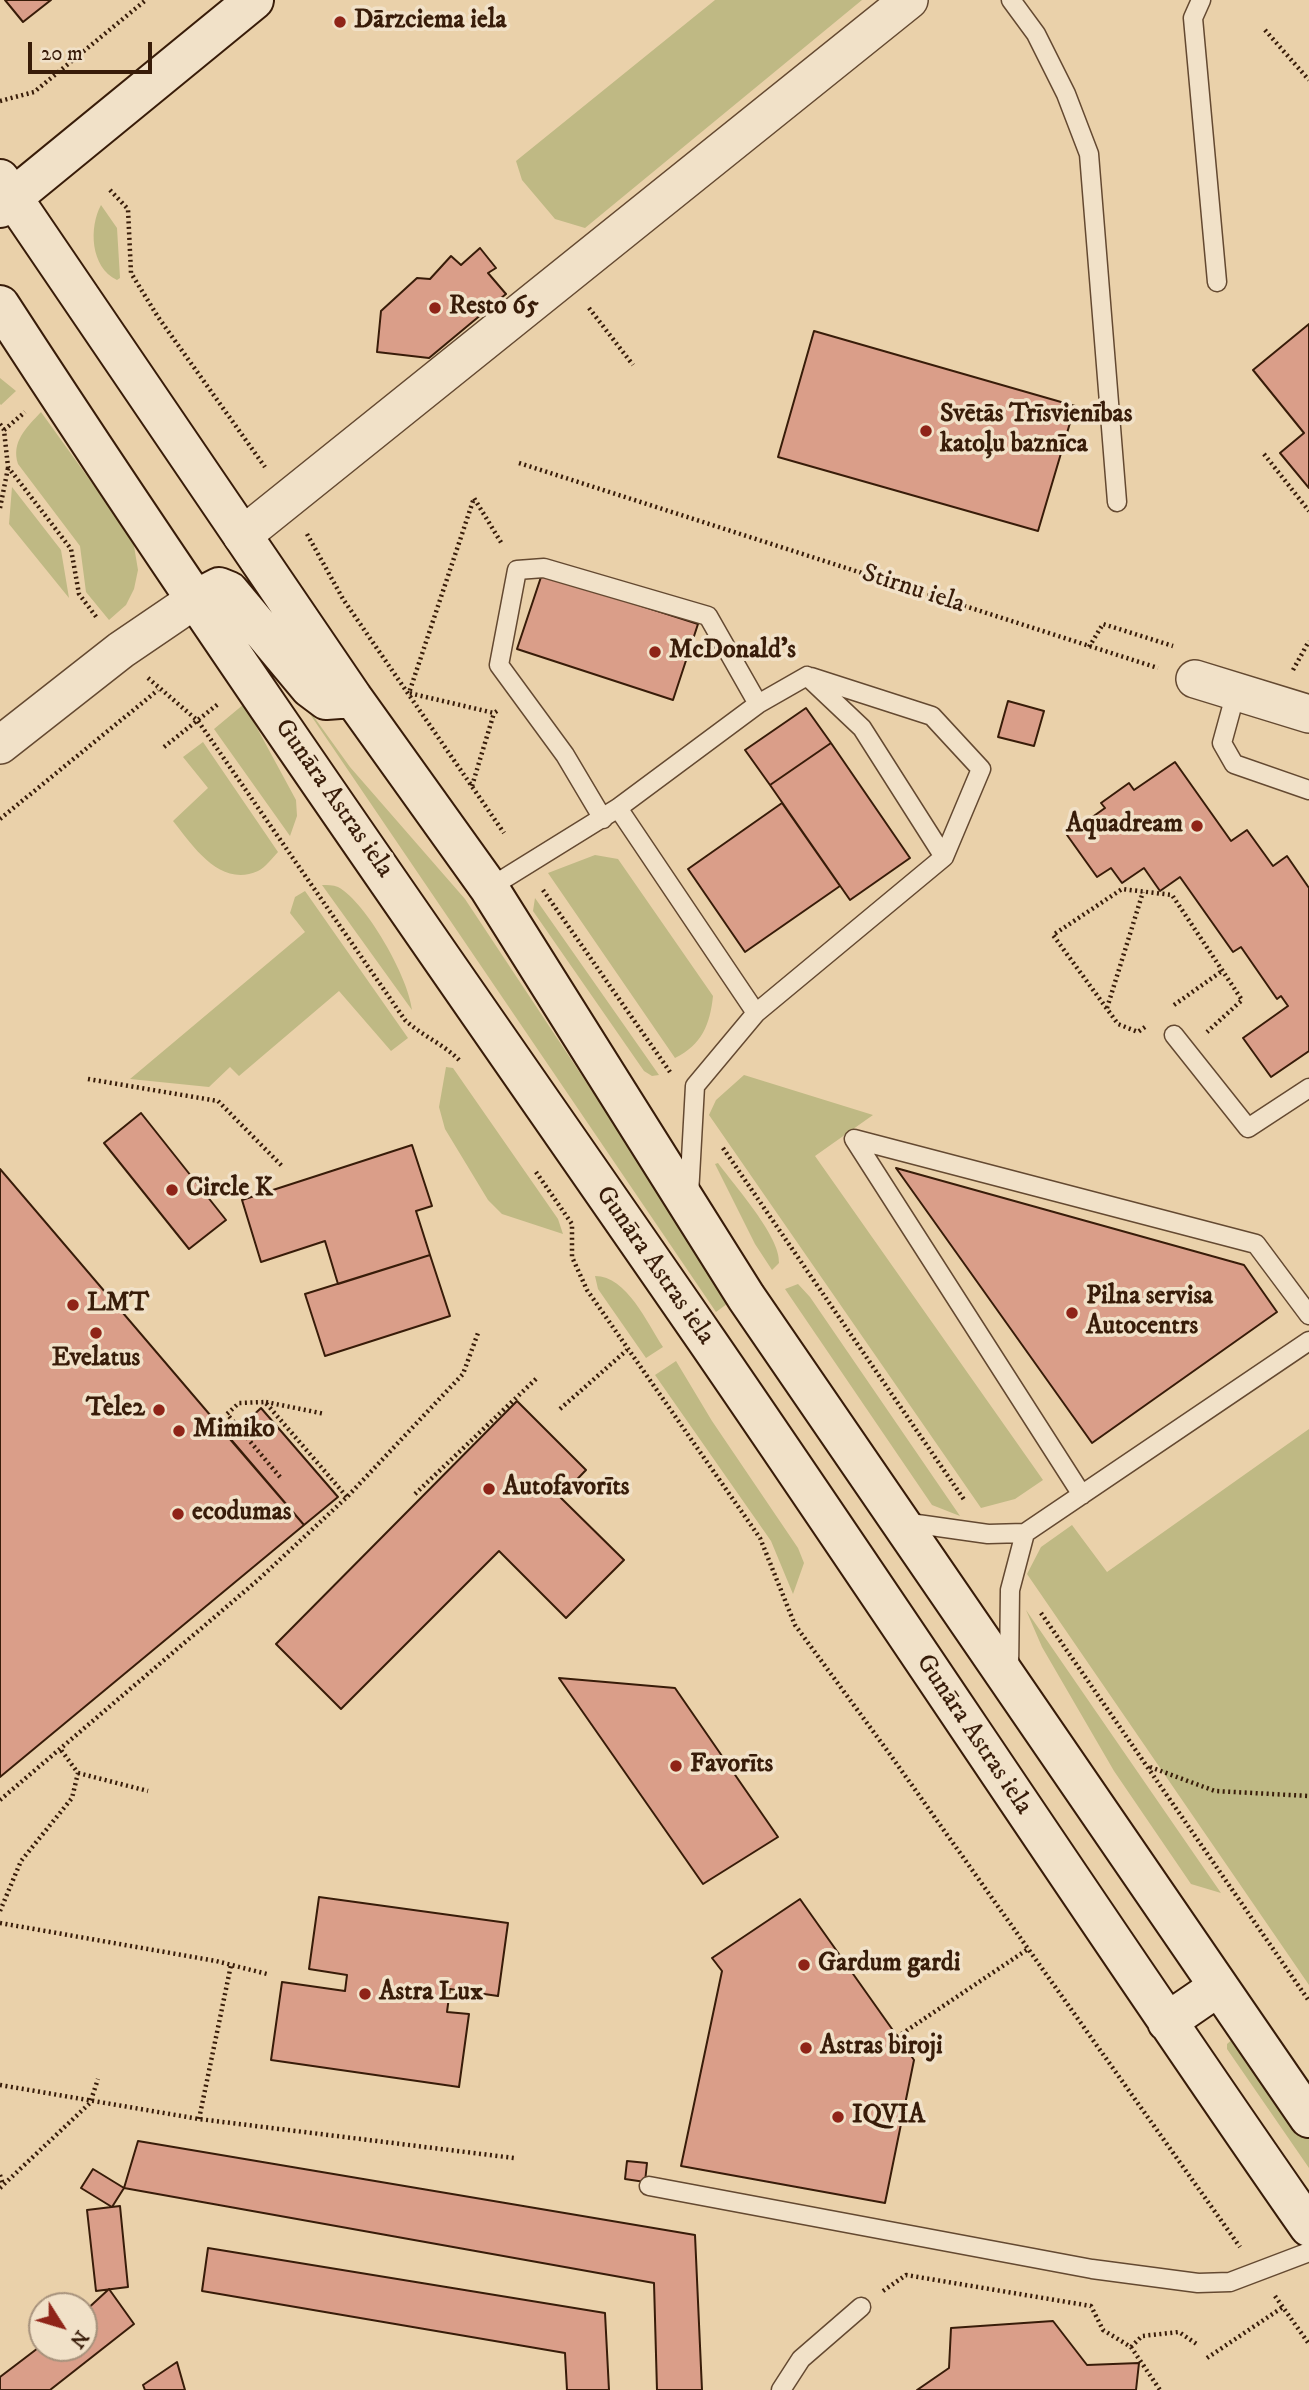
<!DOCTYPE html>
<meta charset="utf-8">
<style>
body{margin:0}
#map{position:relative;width:1309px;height:2390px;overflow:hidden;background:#ead1aa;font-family:"IM FELL DW Pica",serif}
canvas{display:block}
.north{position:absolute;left:28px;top:2292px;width:70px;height:70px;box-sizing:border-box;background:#f1e1c8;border:2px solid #a7927c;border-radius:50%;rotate:127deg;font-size:19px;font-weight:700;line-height:28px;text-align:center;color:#381c09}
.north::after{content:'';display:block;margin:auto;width:24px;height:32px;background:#8f2418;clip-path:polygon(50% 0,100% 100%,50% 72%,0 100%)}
.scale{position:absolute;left:28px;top:42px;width:124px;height:32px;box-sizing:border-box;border:4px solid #381c09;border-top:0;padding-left:9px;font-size:21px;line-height:24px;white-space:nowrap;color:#381c09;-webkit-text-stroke:5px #f1e1c8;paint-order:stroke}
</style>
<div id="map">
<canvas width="1309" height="2390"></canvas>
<div class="north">N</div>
<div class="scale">20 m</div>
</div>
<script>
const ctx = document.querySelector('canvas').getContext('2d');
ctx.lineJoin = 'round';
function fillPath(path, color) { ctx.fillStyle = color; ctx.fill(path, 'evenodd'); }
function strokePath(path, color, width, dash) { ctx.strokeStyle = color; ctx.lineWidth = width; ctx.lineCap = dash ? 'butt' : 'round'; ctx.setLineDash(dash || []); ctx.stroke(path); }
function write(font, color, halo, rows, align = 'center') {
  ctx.font = font + ' "IM FELL DW Pica",serif'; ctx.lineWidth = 7; ctx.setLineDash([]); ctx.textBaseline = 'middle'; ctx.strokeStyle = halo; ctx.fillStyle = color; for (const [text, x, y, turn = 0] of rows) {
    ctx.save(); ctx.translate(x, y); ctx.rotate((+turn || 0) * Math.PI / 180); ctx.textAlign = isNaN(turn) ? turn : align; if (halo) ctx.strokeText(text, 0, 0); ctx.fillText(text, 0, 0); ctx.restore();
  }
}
const green = new Path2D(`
 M715 0H862L585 228 555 219 522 180 516 161Z
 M101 205 117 228 120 278 117 280C90 267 89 227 101 205Z
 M0 378 16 391 1 405 0 404Z
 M41 412 133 540 138 570 134 589 126 605 109 620 86 592 80 546 18 464C11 442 26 428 41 412Z
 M12 487 61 550 69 598 9 524Z
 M278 667 350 767 465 899 731 1301 716 1312Z
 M244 704 296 800 297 816 290 836 214 729Z
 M203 742 278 852C273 857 265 868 258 871 220 888 193 846 173 821L208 788 183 757Z
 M595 855 618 859 713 996C710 1024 702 1045 675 1058L548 873Z
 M322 885C327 885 333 885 338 887 366 902 409 978 412 1010Z
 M305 891 408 1038 391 1051 339 991 239 1076 230 1067 209 1087 130 1079 305 932 290 913 295 897Z
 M535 898 659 1075 652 1076 644 1071 533 911Z
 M446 1067 453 1068 558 1219 563 1234 502 1214 488 1200 445 1129 439 1107Z
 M744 1075 873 1115 815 1156 1043 1480 1015 1499 981 1508 709 1115 716 1100Z
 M718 1163C734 1185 781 1237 779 1263L772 1270 755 1244 715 1164Z
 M595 1276C627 1276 647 1323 663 1347L646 1358 598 1289Z
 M798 1284 810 1297 960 1516 932 1505 785 1289Z
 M676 1361 712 1421 798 1548 804 1563 793 1594 771 1541 655 1375Z
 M1309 1429V1985L1027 1574 1041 1547 1072 1525 1107 1572Z
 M1026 1610 1221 1893 1191 1884 1114 1771 1042 1647Z
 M1235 2037 1241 2040 1309 2139V2168L1227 2049V2044Z`);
const building = new Path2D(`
 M5 0H51L23 22Z
 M480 248 496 268 488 273 506 294 429 358 377 352 381 311 417 278 430 279 451 256 461 265Z
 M1309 324V488L1280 453 1304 433 1253 370Z
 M814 331 1075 406 1038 531 778 457Z
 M542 574 698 624 673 700 517 649Z
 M1008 701 1044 711 1034 746 998 737Z
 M806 708 831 743 770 785 745 750Z
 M831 743 910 858 850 900 770 785Z
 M1175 762 1231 841 1247 830 1273 866 1287 856 1309 888V1051L1271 1077 1243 1038 1288 1006 1281 996 1277 999 1241 947 1233 952 1180 877 1160 891 1144 868 1122 883 1111 868 1097 877 1067 835 1105 808 1101 803 1129 783 1134 790Z
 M782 803 840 886 745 952 688 869Z
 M141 1113 226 1220 189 1249 104 1143Z
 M412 1145 432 1206 416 1211 430 1255 338 1284 325 1241 261 1262 242 1200Z
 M896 1168 1244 1265 1277 1312 1092 1443Z
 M0 1169 304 1525 0 1777Z
 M430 1255 450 1316 325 1356 305 1294Z
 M517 1401 586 1470 560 1497 624 1560 566 1618 499 1551 341 1709 276 1644Z
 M261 1408 338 1497 304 1525 229 1438Z
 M559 1678 675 1688 778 1837 703 1884Z
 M319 1897 508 1923 498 1996 450 1989 447 2012 469 2014 459 2087 271 2060 282 1982 345 1991 347 1975 309 1969Z
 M800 1899 914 2060 885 2203 681 2166 722 1971 712 1958Z
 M138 2141 695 2235 702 2390H657L654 2283 124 2188Z
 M627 2161 647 2163 645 2182 625 2179Z
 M93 2169 124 2188 112 2207 81 2188Z
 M120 2206 128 2287 96 2291 87 2210Z
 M208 2248 605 2313 609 2390H567L565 2353 202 2291Z
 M109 2289 134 2324 50 2390H0V2377L42 2345V2348H84V2312Z
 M1053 2321 1087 2365 1139 2363 1136 2390H917L949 2368 951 2328Z
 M177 2362 185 2390H145L143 2385Z`);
const path = new Path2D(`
 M1265 30 1309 80
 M0 101 34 92 146 0
 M110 190 128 209 131 273 158 317 265 467
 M589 308 633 365
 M0 424 4 430 8 467 71 549 79 594 97 618
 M4 430 25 412
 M1264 454 1309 511
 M519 463 1158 668
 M0 508 8 468
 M307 534 343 599 504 833
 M1089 647 1103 624 1173 646
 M1293 670 1309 641
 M148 678 198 721 405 1020C422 1036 444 1044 460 1061
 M497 711 494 713 409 693 474 498 502 544
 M164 747 218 704
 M472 786 494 713
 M0 819 158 690
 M543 890 670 1072
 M1174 1005 1222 971
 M1107 1008 1143 892
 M1145 1027 1138 1032 1118 1024 1053 935 1122 889 1172 895 1242 1000 1207 1032
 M88 1079 218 1101 282 1166
 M723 1148 965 1501
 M536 1172 572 1224V1257L587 1290 760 1538 795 1625 889 1753 1240 2247
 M266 1402 325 1414
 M560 1409 627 1350
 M280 1477 227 1414 239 1403 265 1402 347 1497
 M415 1494 538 1377
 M1041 1613 1309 2001
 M1150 1767 1215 1791 1309 1796
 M78 1773 148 1791
 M0 1800 258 1580 347 1497 463 1374 478 1333
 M0 1911 21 1861 72 1798 78 1773 61 1750
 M0 1923 216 1961 267 1974
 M897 2037 1028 1949
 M0 2085 199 2119 514 2158
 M199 2119 231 1965
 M0 2175 3 2185
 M0 2188 90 2103 98 2079
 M883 2291 906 2275 1091 2306 1103 2330 1131 2347 1160 2390
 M1275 2296 1309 2344
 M1131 2347 1142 2336 1179 2332 1198 2345
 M1207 2358 1283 2307`);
const lane = new Path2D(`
 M1011 0 1036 34 1066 94 1089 154 1117 502
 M1201 0 1193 18 1217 282
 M811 677 932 716 981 769 944 857
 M1236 692 1222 743 1234 764 1309 790
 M618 808 756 1013
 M603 819 565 755 499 665 517 570 544 568 708 616 758 704
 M489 888 618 808 758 704 807 676 862 728 944 857 756 1013 695 1086 689 1195
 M1174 1035 1248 1128 1309 1088
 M1082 1495 854 1139 1256 1244 1309 1315
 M903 1522 988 1534 1025 1533 1309 1341
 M1009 1671 1010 1590 1025 1533
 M649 2186 1092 2269 1198 2283 1230 2282 1309 2252
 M781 2390 801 2359 861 2307`);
const street = new Path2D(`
 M242 536 909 0
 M1195 679 1309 714
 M0 745 121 650 196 599`);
const secondary = new Path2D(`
 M0 179 353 698 489 888 746 1297 1309 2118
 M0 208 254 0
 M0 305C227 655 468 995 705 1338 908 1633 1104 1933 1309 2227
 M196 599 219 587 229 591 310 688 326 700 353 698
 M1167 2022 1218 1987`);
const markers = [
 [340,22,7,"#8f2418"],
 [435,308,7,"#8f2418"],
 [926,431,7,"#8f2418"],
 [655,652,7,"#8f2418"],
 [1197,826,7,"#8f2418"],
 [172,1190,7,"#8f2418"],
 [73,1305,7,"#8f2418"],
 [1072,1313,7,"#8f2418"],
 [96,1333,7,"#8f2418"],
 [159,1410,7,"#8f2418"],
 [179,1431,7,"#8f2418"],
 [489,1489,7,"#8f2418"],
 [178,1514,7,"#8f2418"],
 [676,1766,7,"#8f2418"],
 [804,1965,7,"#8f2418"],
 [365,1994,7,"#8f2418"],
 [806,2048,7,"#8f2418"],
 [838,2117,7,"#8f2418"]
];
const poiNames = [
 ["Dārzciema iela",354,22],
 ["Resto 65",449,308],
 ["Svētās Trīsvienības",940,416],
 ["katoļu baznīca",940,446],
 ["McDonald's",669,652],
 ["Aquadream",1183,826,"right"],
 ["Circle K",186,1190],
 ["Pilna servisa",1086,1298],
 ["Autocentrs",1086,1328],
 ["LMT",87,1305],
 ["Evelatus",96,1360,"center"],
 ["Tele2",145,1410,"right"],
 ["Mimiko",193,1431],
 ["Autofavorīts",503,1489],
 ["ecodumas",192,1514],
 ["Favorīts",690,1766],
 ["Gardum gardi",818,1965],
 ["Astra Lux",379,1994],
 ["Astras biroji",820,2048],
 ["IQVIA",852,2117]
];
const streetNames = [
 ["Stirnu iela",913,590,18],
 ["Gunāra Astras iela",333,799,55],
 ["Gunāra Astras iela",654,1266,55],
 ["Gunāra Astras iela",973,1735,56]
];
fillPath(green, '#bfb984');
fillPath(building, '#da9e89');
strokePath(building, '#381c09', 2);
strokePath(lane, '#644931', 21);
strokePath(street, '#644931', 40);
strokePath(secondary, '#381c09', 42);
strokePath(path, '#381c09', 4.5, [2, 3.5]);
strokePath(lane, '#f1e1c8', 18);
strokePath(street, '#f1e1c8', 37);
strokePath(secondary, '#f1e1c8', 38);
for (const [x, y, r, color] of markers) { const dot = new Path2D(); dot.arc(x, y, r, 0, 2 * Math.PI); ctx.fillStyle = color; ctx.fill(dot); strokePath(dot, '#f1e1c8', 2.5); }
write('bold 26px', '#381c09', '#f1e1c8', poiNames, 'left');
write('26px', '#381c09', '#f1e1c8', streetNames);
</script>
